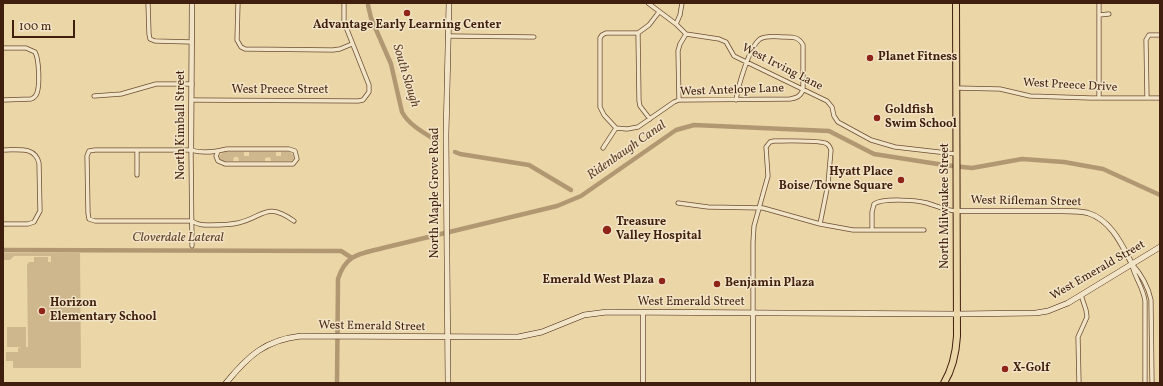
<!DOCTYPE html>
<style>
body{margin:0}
#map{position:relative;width:1163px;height:386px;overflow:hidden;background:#ebd6a7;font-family:Vollkorn,serif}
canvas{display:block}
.frame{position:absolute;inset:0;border:4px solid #411f0e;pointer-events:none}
.scale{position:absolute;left:12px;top:20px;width:63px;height:18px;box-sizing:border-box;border:2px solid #411f0e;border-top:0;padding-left:5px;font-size:12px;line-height:14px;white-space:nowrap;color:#411f0e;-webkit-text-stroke:3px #f2e4c6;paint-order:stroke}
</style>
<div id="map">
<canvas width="1163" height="386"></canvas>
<div class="frame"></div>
<div class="scale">100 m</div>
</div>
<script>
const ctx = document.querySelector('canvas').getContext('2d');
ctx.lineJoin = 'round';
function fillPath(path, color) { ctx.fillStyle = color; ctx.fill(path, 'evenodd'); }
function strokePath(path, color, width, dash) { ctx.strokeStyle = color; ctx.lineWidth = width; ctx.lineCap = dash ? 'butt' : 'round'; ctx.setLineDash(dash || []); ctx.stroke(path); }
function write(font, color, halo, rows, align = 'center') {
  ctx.font = font + ' Vollkorn,serif'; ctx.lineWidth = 3; ctx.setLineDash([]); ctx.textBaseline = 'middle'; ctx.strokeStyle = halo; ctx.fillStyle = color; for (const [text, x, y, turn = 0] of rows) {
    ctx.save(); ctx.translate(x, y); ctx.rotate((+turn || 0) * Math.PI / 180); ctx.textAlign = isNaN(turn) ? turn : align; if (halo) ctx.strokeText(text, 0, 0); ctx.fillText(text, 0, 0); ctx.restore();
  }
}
const green = new Path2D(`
 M224 152H244V156H249V152H276V156H281V152H290L294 156 293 160 290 161H271L270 157 265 158V161H239L238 157H234L233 161H221L219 156Z
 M3 253H80L81 368H13V361H6V352H18V348L21 347H7V327H26V347H28L27 265 29 262H34V257H48V262H51V256H14L10 260H3Z`);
const canal = new Path2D(`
 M368 5 371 18 391 64 402 112C409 125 424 133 437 141
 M455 152 460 154 529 165 571 190
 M3 250 341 251 352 258
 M337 383 338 279C346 254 360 254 383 248L557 206 581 196 676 130 694 125 829 131 874 154 944 165 972 168 1022 159 1064 162 1103 169 1160 195`);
const minor = new Path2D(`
 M148 3 149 34 150 39 155 41 192 42
 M238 3 237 40 241 47 245 49 333 50 340 49 352 44
 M648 3 676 24 686 34 719 39 726 42 734 56 827 101 832 107 834 116 838 122 871 140 895 147 956 154
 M1099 3V98
 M1099 15 1109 14
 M676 24 680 15 682 3
 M638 33 639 101 640 106 650 119
 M448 36 534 37
 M3 48H26L35 52C39 59 40 84 37 93 36 96 34 98 31 99L3 100
 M956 88 1000 89 1030 96 1091 98H1160
 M94 96 121 94 156 84H192
 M1147 98 1146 40 1149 35H1160
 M192 100 358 101 363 100 369 92V85L344 22V3
 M679 100 678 51 680 44 686 34
 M616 128 627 129 638 127 674 102 679 100 790 99C796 98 800 97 803 90V45C799 37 793 37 785 37 777 37 767 35 760 39 749 47 738 87 736 100
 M616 128 604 115 600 107V38L602 35 606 33H638L649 25 659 12
 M603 148 616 128
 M3 150C18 150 35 146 39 163L40 211 34 222 28 224H3
 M191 150 192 246
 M218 152 216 156 218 161 225 164H293L297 159 295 151 289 149H227C215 152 203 154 191 150H95L89 151 87 156 88 213 89 219 95 221H192C198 225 203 225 210 225 220 225 229 225 238 223 264 217 266 201 294 221
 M137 175V150
 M678 203 708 207 763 208 820 224 853 230H924
 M872 230V212L874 204C883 198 916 200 927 203 937 206 946 211 957 211
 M1132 264C1141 274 1148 286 1151 300L1152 383
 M1132 265C1135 278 1143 287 1145 301V383
 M753 313V242L754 226 768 176 766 147 770 142 774 141C785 141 816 140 825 143 829 144 830 147 831 150L828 184 820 224
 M1079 383 1078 337 1087 317 1086 310 1081 295`);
const tertiary = new Path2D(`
 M191 150 192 3
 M957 211H1063C1071 211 1080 211 1088 213 1111 220 1122 245 1132 264
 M643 313V383
 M753 313V383`);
const secondary = new Path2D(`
 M226 383C248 356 265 340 301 336L518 337 542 332 584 315 607 312 957 314 1036 313 1048 311 1068 303 1160 247
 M448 383 446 135 449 3`);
const primary = new Path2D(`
 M944 383C953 368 956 353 957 336L956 3`);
const markers = [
 [407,13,4,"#8f2418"],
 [870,58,4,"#8f2418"],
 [877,118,4,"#8f2418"],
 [901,180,4,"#8f2418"],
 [607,230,5,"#8f2418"],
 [662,281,4,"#8f2418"],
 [717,284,4,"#8f2418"],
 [42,311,4,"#8f2418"],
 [1005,369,4,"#8f2418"]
];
const poiNames = [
 ["Advantage Early Learning Center",407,26,"center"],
 ["Planet Fitness",878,58],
 ["Goldfish",885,111],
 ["Swim School",885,125],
 ["Hyatt Place",893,173,"right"],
 ["Boise/Towne Square",893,187,"right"],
 ["Treasure",616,223],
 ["Valley Hospital",616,237],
 ["Emerald West Plaza",654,281,"right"],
 ["Benjamin Plaza",725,284],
 ["Horizon",50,304],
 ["Elementary School",50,318],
 ["X-Golf",1013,369]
];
const streetNames = [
 ["West Irving Lane",782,68,27],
 ["West Preece Drive",1070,86,3],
 ["West Preece Street",280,91],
 ["West Antelope Lane",732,91,-2],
 ["North Kimball Street",182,125,-90],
 ["North Maple Grove Road",436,193,-90],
 ["West Rifleman Street",1026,202,1],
 ["North Milwaukee Street",946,206,-90],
 ["West Emerald Street",1098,271,-30],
 ["West Emerald Street",691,303],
 ["West Emerald Street",372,327,1]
];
const waterNames = [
 ["South Slough",405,76,73],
 ["Ridenbaugh Canal",627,151,-35],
 ["Cloverdale Lateral",178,239]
];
fillPath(green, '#ceb78d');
strokePath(canal, '#b19873', 4.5);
strokePath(minor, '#6c4d34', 5);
strokePath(tertiary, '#6c4d34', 6);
strokePath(secondary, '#411f0e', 6);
strokePath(primary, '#411f0e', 8);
strokePath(minor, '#f2e4c6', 3.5);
strokePath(tertiary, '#f2e4c6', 4.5);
strokePath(secondary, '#f2e4c6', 5);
strokePath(primary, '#ebd6a7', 6);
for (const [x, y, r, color] of markers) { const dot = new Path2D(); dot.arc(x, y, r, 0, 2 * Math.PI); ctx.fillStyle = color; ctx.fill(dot); strokePath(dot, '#f2e4c6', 1.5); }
write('bold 12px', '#411f0e', '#f2e4c6', poiNames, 'left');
write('12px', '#411f0e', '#f2e4c6', streetNames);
write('italic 13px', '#63432c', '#f2e4c6', waterNames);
</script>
